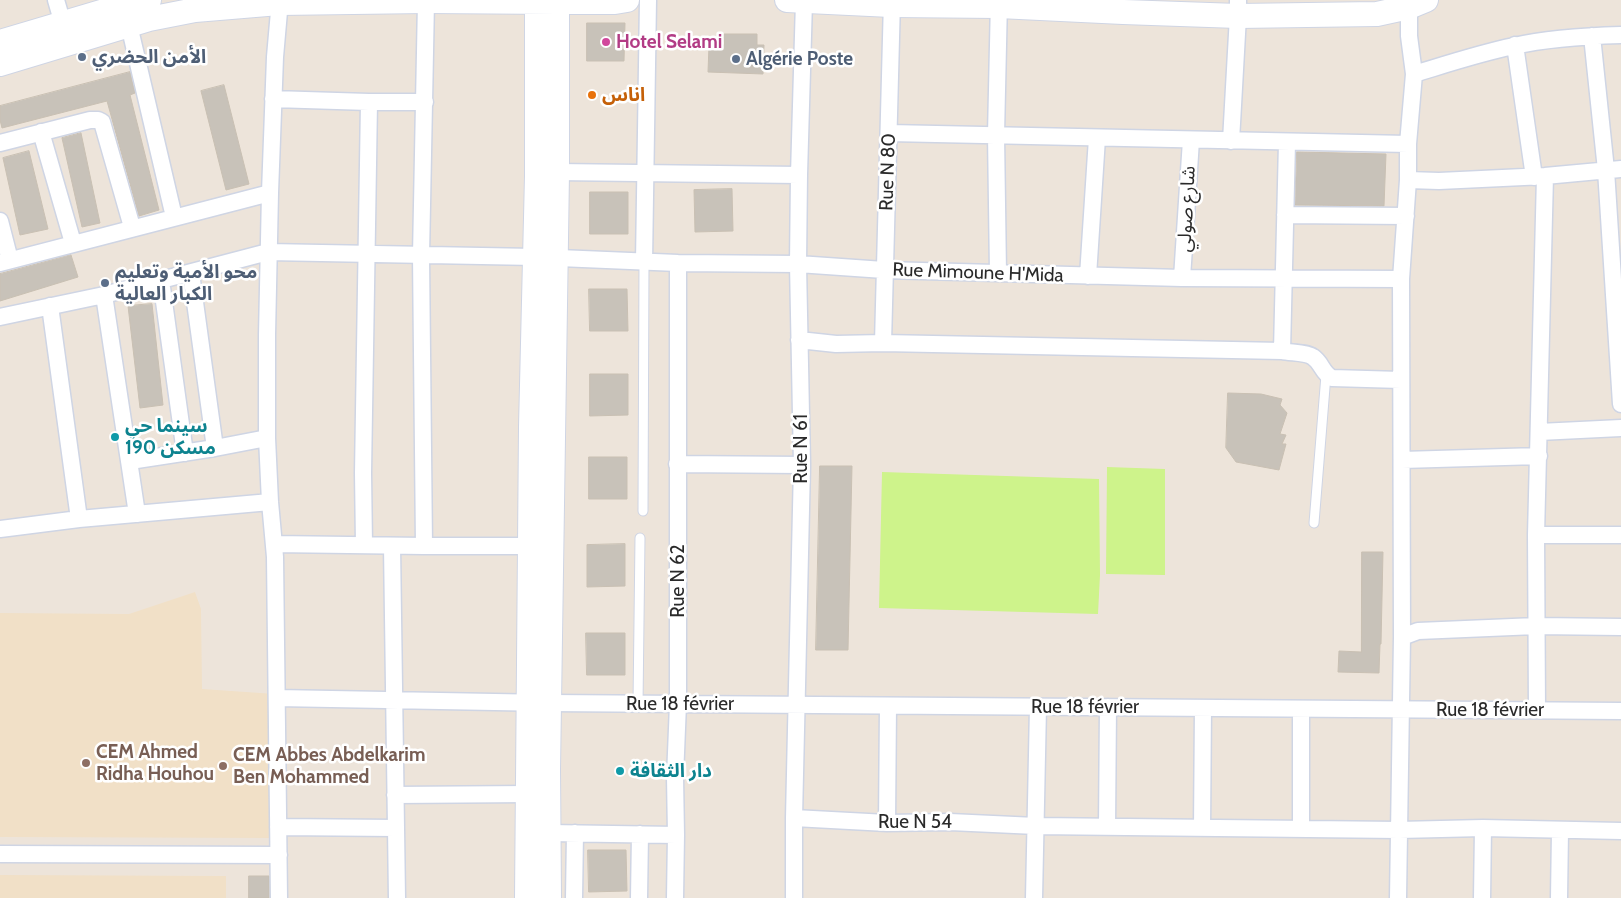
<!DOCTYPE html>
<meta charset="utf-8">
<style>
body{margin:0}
canvas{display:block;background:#ede4da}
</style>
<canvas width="1621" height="898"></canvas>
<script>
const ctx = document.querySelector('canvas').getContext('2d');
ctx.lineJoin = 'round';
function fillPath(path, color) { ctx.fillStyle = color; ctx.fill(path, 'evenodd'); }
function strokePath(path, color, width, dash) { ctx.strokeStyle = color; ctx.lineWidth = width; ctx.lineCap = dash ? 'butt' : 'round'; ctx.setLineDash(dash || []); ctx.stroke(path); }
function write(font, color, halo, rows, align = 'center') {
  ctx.font = font + ' Cabin,"Noto Sans Arabic",sans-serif'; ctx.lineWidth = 5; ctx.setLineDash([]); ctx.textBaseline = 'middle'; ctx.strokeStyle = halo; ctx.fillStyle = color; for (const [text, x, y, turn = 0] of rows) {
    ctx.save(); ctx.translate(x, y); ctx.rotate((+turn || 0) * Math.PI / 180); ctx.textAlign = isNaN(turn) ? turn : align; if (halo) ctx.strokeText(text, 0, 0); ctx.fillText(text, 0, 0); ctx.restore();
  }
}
const education = new Path2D(`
 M195 592 201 609 202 689 275 694 273 838 0 837V613L129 614Z
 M0 875 226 876V898H0Z`);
const pitch = new Path2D(`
 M1107 467 1165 469V575L1106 574Z
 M882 472 1099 479 1100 575 1098 614 879 608Z`);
const building = new Path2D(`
 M587 23H625L624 61H587Z
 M724 34H757V45H764L763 74 708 72 709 45H724Z
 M130 72 135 93 130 95 159 210 139 216 107 101 2 128 0 120V106Z
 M224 85 249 184 226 190 201 91Z
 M81 133 100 223 82 227 62 138Z
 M29 151 48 229 20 235 3 158Z
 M1297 152 1386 154 1384 206 1295 205Z
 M732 189 733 231 695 232 694 190Z
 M590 192H628V234H590Z
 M71 255 78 277 0 301V274Z
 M589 289H627L628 331H590Z
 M152 304 163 405 140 408 128 306Z
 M590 374H628V415L590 416Z
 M1228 393 1261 394 1282 399 1280 405 1287 413 1280 434 1286 435 1282 444H1286L1279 470 1236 462 1226 448Z
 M589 457H627V499H589Z
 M820 466H852L848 650H816Z
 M625 544V586L587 587V545Z
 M1362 552H1383L1381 644H1380L1379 673 1338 672 1339 651 1361 652Z
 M586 633H625V675H587Z
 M588 850H626L627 891 589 892Z
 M249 876H269V898H249Z`);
const lane = new Path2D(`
 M643 511 644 262
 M1314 523 1326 375
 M638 704 640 538`);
const street = new Path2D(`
 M56 0 65 31
 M129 25 174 217
 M1592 36 1606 170 1621 404
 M1515 45 1534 177
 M1414 74C1447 64 1480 53 1514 46 1549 38 1586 36 1621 35
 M273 99 369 102H425
 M41 132 73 243
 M889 133 1408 144
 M1231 141 1238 16V0
 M0 143 90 120H98L102 122 132 227
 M557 172 799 175
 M1408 180 1439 181 1545 176 1621 169
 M1285 215 1406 216
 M0 221 10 260
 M644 262 648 0
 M0 263 270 193
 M191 273 215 448
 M998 273 996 135 999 0
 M1088 276 1097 138
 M1182 278 1191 140
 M161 280 185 453
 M104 295 137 514
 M50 306 79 519
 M0 317 104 295 268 252 535 257 678 263 798 264 884 270 1182 278 1401 279
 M799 340 836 344 883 343 1282 351C1291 353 1306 352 1313 357 1322 363 1322 373 1332 378L1401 380
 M883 343 892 0
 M1282 351 1287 142
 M1539 432 1621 428
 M1402 460 1539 456
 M130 461 215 448 267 438
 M677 464 802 465
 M0 529 79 519 270 502
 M1536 535H1621
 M274 544 424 546H531
 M364 545 363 473 369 102
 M392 546 397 898
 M424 546 421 256 426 1
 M1402 637 1418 631 1536 626 1621 627
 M277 698 549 703 1621 711
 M1537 710 1536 535 1545 176
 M395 795 529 794
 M794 818 887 823 950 822 1036 826 1399 830 1483 828 1621 831
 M887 823 888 706
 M278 827 396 828
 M1107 827 1108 707
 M1202 828 1203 708
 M1301 829V709
 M549 833 676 835
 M0 854 279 855
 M279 898 275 557 270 502 267 438V335L270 193 275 57 280 0
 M574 898 575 833
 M639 898 640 834
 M675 898 676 835 675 777 678 704V263
 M794 898V818L802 465 798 264 799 175 804 1
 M1034 898 1038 707
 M1398 898 1402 637 1401 279 1408 180V144L1414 74 1409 36V7L1407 0
 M1482 898 1483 828
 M1559 898 1560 831`);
const secondary = new Path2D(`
 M787 0 891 5 999 6 1123 12 1238 16 1377 14 1409 7 1426 0
 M0 42 118 7 149 0
 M0 64 149 19 195 10 279 3 426 1 557 2H615L627 0
 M527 898 531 427 537 176V0
 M549 898 548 769 557 172V0`);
const markers = [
 [606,42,5,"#d1479c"],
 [82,57,5,"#5c6f8a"],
 [736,59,5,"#5c6f8a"],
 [592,95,5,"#e8710a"],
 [105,283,5,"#5c6f8a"],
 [115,437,5,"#0f9aa8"],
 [86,763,5,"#8d6e63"],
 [223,766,5,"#8d6e63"],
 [620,771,5,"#0f9aa8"]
];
const hotelNames = [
 ["Hotel Selami",616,42]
];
const serviceNames = [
 ["الأمن الحضري",92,57],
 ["Algérie Poste",746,59],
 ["محو الأمية وتعليم",115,272],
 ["الكبار العالية",115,294]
];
const foodNames = [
 ["اناس",602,95]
];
const streetNames = [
 ["Rue N 80",888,172,-88],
 ["شارع صولي",1187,209,-87],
 ["Rue Mimoune H'Mida",978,273,2],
 ["Rue N 61",801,449,-90],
 ["Rue N 62",678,581,-90],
 ["Rue 18 février",680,704],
 ["Rue 18 février",1085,707],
 ["Rue 18 février",1490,710],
 ["Rue N 54",915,822]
];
const cultureNames = [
 ["سينما حي",125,426],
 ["190 مسكن",125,448],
 ["دار الثقافة",630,771]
];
const educationNames = [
 ["CEM Ahmed",96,752],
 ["Ridha Houhou",96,774],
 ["CEM Abbes Abdelkarim",233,755],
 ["Ben Mohammed",233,777]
];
fillPath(education, '#f1e0c7');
fillPath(pitch, '#cef38b');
fillPath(building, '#c8c2b9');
strokePath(building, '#c9c0b3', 1);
strokePath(lane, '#cfd5e4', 11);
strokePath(street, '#cfd5e4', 19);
strokePath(secondary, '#cfd5e4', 26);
strokePath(lane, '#fff', 9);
strokePath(street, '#fff', 16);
strokePath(secondary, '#fff', 24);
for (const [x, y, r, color] of markers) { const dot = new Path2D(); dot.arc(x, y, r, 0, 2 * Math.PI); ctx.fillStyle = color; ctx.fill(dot); strokePath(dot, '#fff', 2); }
write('bold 19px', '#b23c85', '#fff', hotelNames, 'left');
write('bold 19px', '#4e5e75', '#fff', serviceNames, 'left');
write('bold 19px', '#c56008', '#fff', foodNames, 'left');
write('19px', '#2a2a2a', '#fff', streetNames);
write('bold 19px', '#0d838f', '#fff', cultureNames, 'left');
write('bold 19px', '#785e54', '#fff', educationNames, 'left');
</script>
